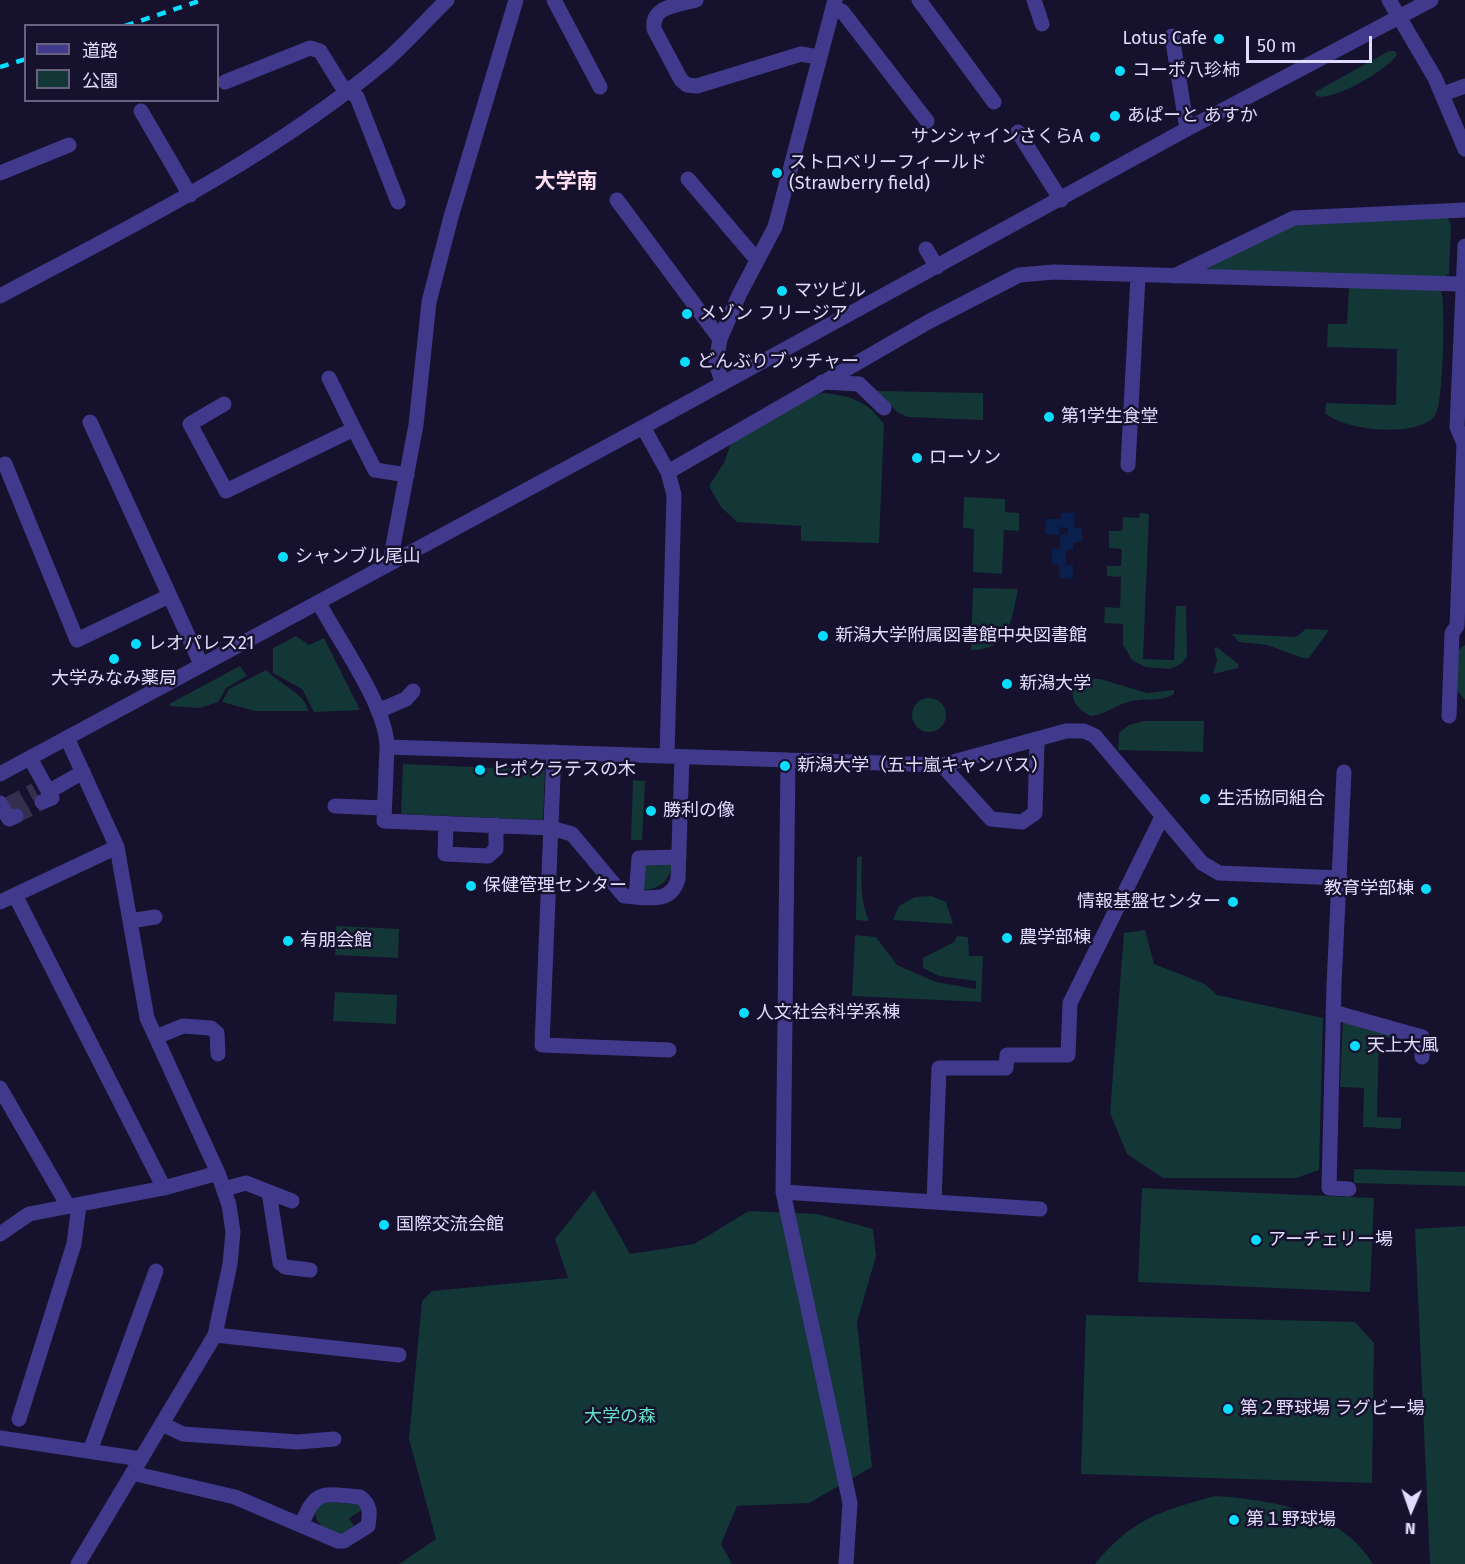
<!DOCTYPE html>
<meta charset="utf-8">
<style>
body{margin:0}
#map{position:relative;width:1465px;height:1564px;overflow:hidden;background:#16112c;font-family:"Fira Sans","Noto Sans JP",sans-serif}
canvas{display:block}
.legend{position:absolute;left:24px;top:24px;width:195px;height:78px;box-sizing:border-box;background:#16112c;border:2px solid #676280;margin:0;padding:8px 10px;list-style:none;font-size:18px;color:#e1dcff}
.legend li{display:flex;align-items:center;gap:12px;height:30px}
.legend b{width:30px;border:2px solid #676280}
.north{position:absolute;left:1381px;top:1480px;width:60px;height:60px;-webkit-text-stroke:4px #16112c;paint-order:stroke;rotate:182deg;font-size:16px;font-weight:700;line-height:24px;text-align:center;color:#e1dcff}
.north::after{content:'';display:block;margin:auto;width:21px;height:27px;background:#e1dcff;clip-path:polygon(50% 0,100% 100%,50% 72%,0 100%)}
.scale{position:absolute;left:1246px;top:36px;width:126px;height:27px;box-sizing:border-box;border:3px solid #e1dcff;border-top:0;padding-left:8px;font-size:18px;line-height:21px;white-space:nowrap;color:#e1dcff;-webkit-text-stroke:4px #16112c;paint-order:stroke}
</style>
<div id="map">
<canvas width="1465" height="1564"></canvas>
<ul class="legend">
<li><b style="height:8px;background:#413a8c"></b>道路</li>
<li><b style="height:16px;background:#133637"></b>公園</li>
</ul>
<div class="north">N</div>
<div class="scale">50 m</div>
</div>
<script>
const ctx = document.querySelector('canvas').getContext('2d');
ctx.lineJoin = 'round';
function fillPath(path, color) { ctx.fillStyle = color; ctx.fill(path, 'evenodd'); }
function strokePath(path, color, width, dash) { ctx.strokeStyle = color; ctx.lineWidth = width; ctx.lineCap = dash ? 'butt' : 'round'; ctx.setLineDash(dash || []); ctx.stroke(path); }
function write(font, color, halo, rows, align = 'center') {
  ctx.font = font + ' "Fira Sans","Noto Sans JP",sans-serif'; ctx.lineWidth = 5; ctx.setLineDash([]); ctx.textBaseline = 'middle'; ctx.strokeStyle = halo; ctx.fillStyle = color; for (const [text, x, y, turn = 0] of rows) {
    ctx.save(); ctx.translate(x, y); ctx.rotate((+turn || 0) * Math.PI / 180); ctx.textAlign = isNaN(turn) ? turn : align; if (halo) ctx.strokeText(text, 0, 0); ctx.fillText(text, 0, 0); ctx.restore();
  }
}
const green = new Path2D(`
 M1389 51H1395L1397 55C1387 70 1333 102 1316 96L1315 92Z
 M1447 216 1451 225 1449 274 1436 280 1187 274 1298 222Z
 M1349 287 1436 289 1441 291C1446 303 1443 403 1436 414 1421 439 1344 431 1325 413L1326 403 1396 405 1397 349 1327 347 1328 324H1347Z
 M877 391 983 393V420L908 417 897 412Z
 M822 393C849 395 868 401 884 424L879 543 801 541V526L737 522 721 507 709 486 724 463 731 443 805 398Z
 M964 497 1005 499V512L1019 513V531L1004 530 1002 574 973 572 974 529 963 528Z
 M1140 513 1149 514 1143 659 1174 660 1176 606H1186L1187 657 1181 664 1170 669 1145 667 1132 660 1123 645V624L1104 623 1105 607 1120 608 1121 577 1107 576V566H1121L1122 549 1109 548V531H1122L1123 517 1139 518Z
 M973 588 1018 589C1012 617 1010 651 971 650Z
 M1306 629 1329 630 1309 658H1303L1267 645 1239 642 1232 634 1296 637Z
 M296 636 309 645 324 638 360 710 314 712 302 689 273 673V648Z
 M1465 645V700L1454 687V653Z
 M1217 647 1238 664V668L1213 674 1217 660 1214 649Z
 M240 666 247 676 226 688 218 702 200 708 170 706 169 704Z
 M266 670C277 682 307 695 308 711H255L222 702 229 689Z
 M1076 678 1100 679 1147 693 1174 690V694C1162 702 1146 698 1132 701 1117 704 1107 714 1091 716 1074 708 1071 698 1072 679Z
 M912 715a17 17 0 1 1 34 0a17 17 0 1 1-34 0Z
 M1144 721H1204L1203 752 1118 750 1119 733 1129 725Z
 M403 764 545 770 543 820 401 814Z
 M633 780 645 781 642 840H631Z
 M862 856C861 878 860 901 869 921L856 920 857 857Z
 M642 862 672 863C671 880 659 890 641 890Z
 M931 896 946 902 953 924 893 920 899 906 915 897Z
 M336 926 399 929 398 958 335 955Z
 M1145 930 1154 964 1205 984 1217 995 1323 1018 1319 1170 1296 1178H1163L1127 1154 1110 1113 1124 933Z
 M855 935 876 937 897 965 936 982 976 989V981L939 976 923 968V958L954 942 957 936 968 937 969 956H983L981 1002 852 996Z
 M335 992 397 995 396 1024 333 1021Z
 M1343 1021 1416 1039 1379 1037 1377 1117 1401 1118V1129L1363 1127 1364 1088 1340 1087Z
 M1354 1169 1465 1172V1186L1354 1183Z
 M1142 1188 1374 1198 1370 1292 1138 1282Z
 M594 1190 630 1254 694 1244 749 1211 817 1214 873 1229 876 1256 857 1322 872 1467 809 1503 737 1506 721 1544 732 1564H399L436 1539 409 1439 422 1301 432 1291 568 1278 555 1239Z
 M1465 1226V1564H1430L1415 1229Z
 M1086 1315 1355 1322 1374 1343 1372 1483 1081 1474Z
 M1215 1496C1272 1500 1340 1510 1373 1564H1095C1132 1519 1160 1511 1215 1496Z
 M322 1502 359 1504 362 1510 349 1518 354 1526 340 1535C324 1528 314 1526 315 1506Z`);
const water = new Path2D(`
 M1061 512 1075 513 1074 527 1082 528V542H1074L1073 550H1066V565H1073V579L1059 578V564H1052V549H1060V535H1067L1068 528 1060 527 1059 535 1045 534 1046 519H1061Z`);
const minorTunnel = new Path2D(`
 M9 804 35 790
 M16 816 42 802`);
const minor = new Path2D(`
 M554 0 600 87
 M696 0C678 5 651 6 654 29L681 80 687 85 697 86 801 54 818 57
 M919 0 994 102
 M1034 0 1042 24
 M1389 0 1435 78 1465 149
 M833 8 842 11 927 121
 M1172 36 1187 129
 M225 82 310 48 320 51 341 85 357 97 398 202
 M1443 94 1465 86
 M141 111 190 195
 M1018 132 1061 200
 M0 173 69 145
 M688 179 757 260
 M617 200 720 339
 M926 249 937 267
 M1174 276 1294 218 1465 210
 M0 296C133 225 265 161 382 64 405 45 425 21 447 0
 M329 378 354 429
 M722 382 716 363 720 339 739 295 775 227 835 0
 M822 382 859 384 884 408
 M224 404 190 424 226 491 354 429 375 470 407 475
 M90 422 201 664
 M643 427 668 472
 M5 464 77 640 169 596
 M1128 465 1138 276
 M390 562 416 425 429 302 451 217 516 0
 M319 603C338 640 387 706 387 747L942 765 1066 731H1084L1095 736 1202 863 1219 873 1340 878
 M378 711 406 699 413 691
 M1449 716 1452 633 1457 626 1464 444 1457 427 1465 246
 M67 738 117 847 147 1018 218 1173 229 1205 233 1232 230 1264 215 1335 78 1564
 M387 747 384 821 551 828 572 834 624 896C646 897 671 905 678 879L682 757
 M554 752 542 1045 669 1050
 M667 756 674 495 668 472 928 322 1019 275 1054 272 1461 284
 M30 758 52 798 42 802
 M788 760 783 1192 850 1503 846 1564
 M942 765 991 819 1022 822 1035 813 1037 741
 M1344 772 1334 985 1329 1188 1349 1189
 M0 774 643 427 1187 129 1431 0
 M48 792 83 772
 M0 803 9 819 16 816
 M335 806 384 808
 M446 824 445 854 488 856 496 849V825
 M15 895 164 1188
 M636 897 639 858 679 857
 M0 902 117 847
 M130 921 155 917
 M1333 1012 1422 1037V1057
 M156 1037 183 1026 211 1028 217 1033 218 1054
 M0 1088 68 1206
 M224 1189 246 1183 292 1201
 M269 1192 280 1263 285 1267 310 1270
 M783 1192 1040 1209
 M934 1202 939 1068H1006L1007 1055H1068L1070 1003 1162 817
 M0 1234 29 1214 164 1188 218 1173
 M215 1335 399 1355
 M19 1419 74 1244 79 1205
 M162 1424 183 1434 298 1442 334 1439
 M0 1438 141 1459
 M90 1451 156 1271
 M132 1473 235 1497 338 1541H344L368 1526C370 1514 371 1504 360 1497 323 1494 316 1488 302 1524`);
const rail = new Path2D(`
 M125 26 202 0
 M0 67 26 59`);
const markers = [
 [1219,39,6,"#08dcff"],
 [1120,71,6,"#08dcff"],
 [1115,116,6,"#08dcff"],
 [1095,137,6,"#08dcff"],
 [777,173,6,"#08dcff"],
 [782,291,6,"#08dcff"],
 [687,314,6,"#08dcff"],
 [685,362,6,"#08dcff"],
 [1049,417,6,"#08dcff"],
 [917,458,6,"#08dcff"],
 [283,557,6,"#08dcff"],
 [823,636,6,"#08dcff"],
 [136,644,6,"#08dcff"],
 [114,659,6,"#08dcff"],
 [1007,684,6,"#08dcff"],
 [785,766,6,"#08dcff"],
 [480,770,6,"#08dcff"],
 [1205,799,6,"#08dcff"],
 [651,811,6,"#08dcff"],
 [471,886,6,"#08dcff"],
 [1426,889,6,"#08dcff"],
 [1233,902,6,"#08dcff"],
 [1007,938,6,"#08dcff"],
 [288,941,6,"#08dcff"],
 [744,1013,6,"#08dcff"],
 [1355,1046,6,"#08dcff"],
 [384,1225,6,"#08dcff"],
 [1256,1240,6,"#08dcff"],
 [1228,1409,6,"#08dcff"],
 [1234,1520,6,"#08dcff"]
];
const poiNames = [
 ["Lotus Cafe",1207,39,"right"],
 ["コーポ八珍柿",1132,71],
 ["あぱーと あすか",1127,116],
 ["サンシャインさくらA",1083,137,"right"],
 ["ストロベリーフィールド",789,163],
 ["(Strawberry field)",789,184],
 ["マツビル",794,291],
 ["メゾン フリージア",699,314],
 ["どんぶりブッチャー",697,362],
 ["第1学生食堂",1061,417],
 ["ローソン",929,458],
 ["シャンブル尾山",295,557],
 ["新潟大学附属図書館中央図書館",835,636],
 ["レオパレス21",148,644],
 ["大学みなみ薬局",114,679,"center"],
 ["新潟大学",1019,684],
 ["新潟大学（五十嵐キャンパス）",797,766],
 ["ヒポクラテスの木",492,770],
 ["生活協同組合",1217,799],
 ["勝利の像",663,811],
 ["保健管理センター",483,886],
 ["教育学部棟",1414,889,"right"],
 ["情報基盤センター",1221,902,"right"],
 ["農学部棟",1019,938],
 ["有朋会館",300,941],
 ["人文社会科学系棟",756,1013],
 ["天上大風",1367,1046],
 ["国際交流会館",396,1225],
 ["アーチェリー場",1268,1240],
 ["第２野球場 ラグビー場",1240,1409],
 ["第１野球場",1246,1520]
];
const parkNames = [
 ["大学の森",620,1417]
];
const quarterNames = [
 ["大学南",566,182]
];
fillPath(green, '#133637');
fillPath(water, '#091f4d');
strokePath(minorTunnel, '#342f4c', 15, [15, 8]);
strokePath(minor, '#413a8c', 15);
strokePath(rail, '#08dcff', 4.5, [9, 8]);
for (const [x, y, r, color] of markers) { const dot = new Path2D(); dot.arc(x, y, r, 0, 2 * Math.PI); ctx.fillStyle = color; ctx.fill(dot); strokePath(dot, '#16112c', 2); }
write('18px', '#e1dcff', '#16112c', poiNames, 'left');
write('18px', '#63e4c9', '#16112c', parkNames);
write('bold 21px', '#ffdef2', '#16112c', quarterNames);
</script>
